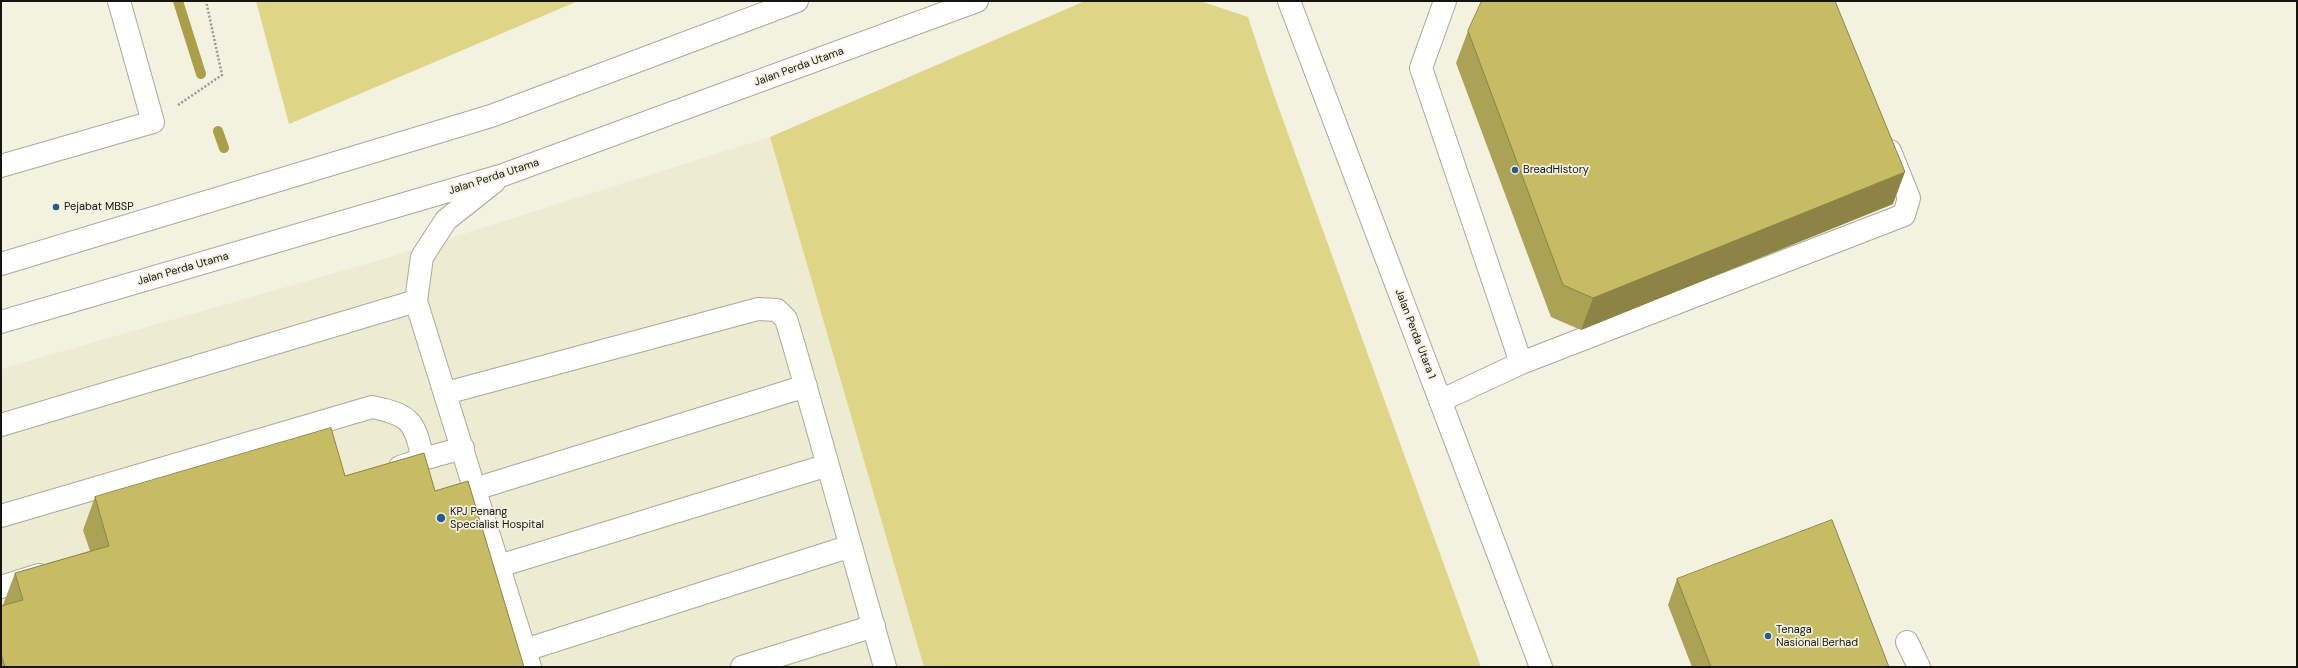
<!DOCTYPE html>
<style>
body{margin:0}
#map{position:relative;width:2298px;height:668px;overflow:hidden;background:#f3f1e0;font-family:"DM Sans",sans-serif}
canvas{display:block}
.frame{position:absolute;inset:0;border:2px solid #15140e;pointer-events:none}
</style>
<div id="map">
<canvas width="2298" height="668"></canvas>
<div class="frame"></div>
</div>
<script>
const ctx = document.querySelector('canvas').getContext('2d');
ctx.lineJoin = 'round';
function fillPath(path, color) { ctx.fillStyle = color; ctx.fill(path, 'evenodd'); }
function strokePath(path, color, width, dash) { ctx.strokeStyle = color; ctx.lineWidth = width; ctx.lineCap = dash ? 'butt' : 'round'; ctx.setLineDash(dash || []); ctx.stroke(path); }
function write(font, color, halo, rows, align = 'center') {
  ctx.font = font + ' "DM Sans",sans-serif'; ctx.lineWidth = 3.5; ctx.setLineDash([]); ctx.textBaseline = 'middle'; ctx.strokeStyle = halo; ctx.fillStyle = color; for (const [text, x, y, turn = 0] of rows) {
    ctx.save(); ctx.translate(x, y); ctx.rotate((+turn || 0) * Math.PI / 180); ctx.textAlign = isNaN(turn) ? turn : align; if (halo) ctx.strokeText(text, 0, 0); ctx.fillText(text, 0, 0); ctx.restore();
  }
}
const built = new Path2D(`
 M770 137 924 667H1V369L387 258Z`);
const green = new Path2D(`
 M256 1H578L289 124Z
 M1085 1H1200L1248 17 1274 95 1481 667H924L770 137Z`);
const stream = new Path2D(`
 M178 1 201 74
 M218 131 224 148`);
const path = new Path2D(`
 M178 105 222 75 206 1`);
const minor = new Path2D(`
 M1289 1 1541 667
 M1 166 153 122 119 1
 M494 182 446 220 422 257 416 301 530 667
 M1 264 491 116 797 1
 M1 322 503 175 977 1
 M1521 363 1904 215 1909 198 1890 151
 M446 393 758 309 777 310 786 319 795 349 885 667
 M1440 401 1521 363 1421 68 1445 1
 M1 425 416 301
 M423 459 463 448
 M475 489 806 386
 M1 516 372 407C412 415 414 422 423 459L400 467
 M499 566 828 465
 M1 587 39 575
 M1907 642 1919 667
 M525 650 851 546
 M742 667 874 626`);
const wall = new Path2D(`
 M1468 31 1893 204 1581 330 1551 317 1456 63Z
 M345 476 435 491 524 667H1V606L3 605 15 573 90 551 83 530 95 497Z
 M1677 579 1889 667H1692L1668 605Z`);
const shadedWall = new Path2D(`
 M1905 172 1893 204 1581 330 1593 298Z`);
const building = new Path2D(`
 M1482 1H1835L1905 172 1593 298 1563 285 1468 31Z
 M331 428 345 476 424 453 435 491 468 481 524 667H5L1 654V606L23 600 15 573 109 546 95 497Z
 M1832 520 1889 667H1711L1677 579Z`);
const markers = [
 [1515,170,4,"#255b93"],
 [56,207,4,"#255b93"],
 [441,518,5,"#255b93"],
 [1768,636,4,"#255b93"]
];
const streetNames = [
 ["Jalan Perda Utama",799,67,-20],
 ["Jalan Perda Utama",494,177,-18],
 ["Jalan Perda Utama",183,269,-16],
 ["Jalan Perda Utara 1",1415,334,69]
];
const poiNames = [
 ["BreadHistory",1523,170],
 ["Pejabat MBSP",64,207],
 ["KPJ Penang",450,512],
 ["Specialist Hospital",450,525],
 ["Tenaga",1776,630],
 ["Nasional Berhad",1776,643]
];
fillPath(built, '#edebd1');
fillPath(green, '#dfd587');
strokePath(stream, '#aa9e46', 10);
strokePath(minor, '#aaa898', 24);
strokePath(path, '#99988b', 2.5, [2, 2]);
strokePath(minor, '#fff', 22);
fillPath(wall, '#aba255');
fillPath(shadedWall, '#8b8445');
fillPath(building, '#c7bc63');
strokePath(building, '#8b8445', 1);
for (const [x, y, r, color] of markers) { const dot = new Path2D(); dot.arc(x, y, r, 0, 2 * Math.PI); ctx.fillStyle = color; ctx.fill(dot); strokePath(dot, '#f3f1e0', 1.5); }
write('11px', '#15140e', '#f3f1e0', streetNames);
write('11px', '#15140e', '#f3f1e0', poiNames, 'left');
</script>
